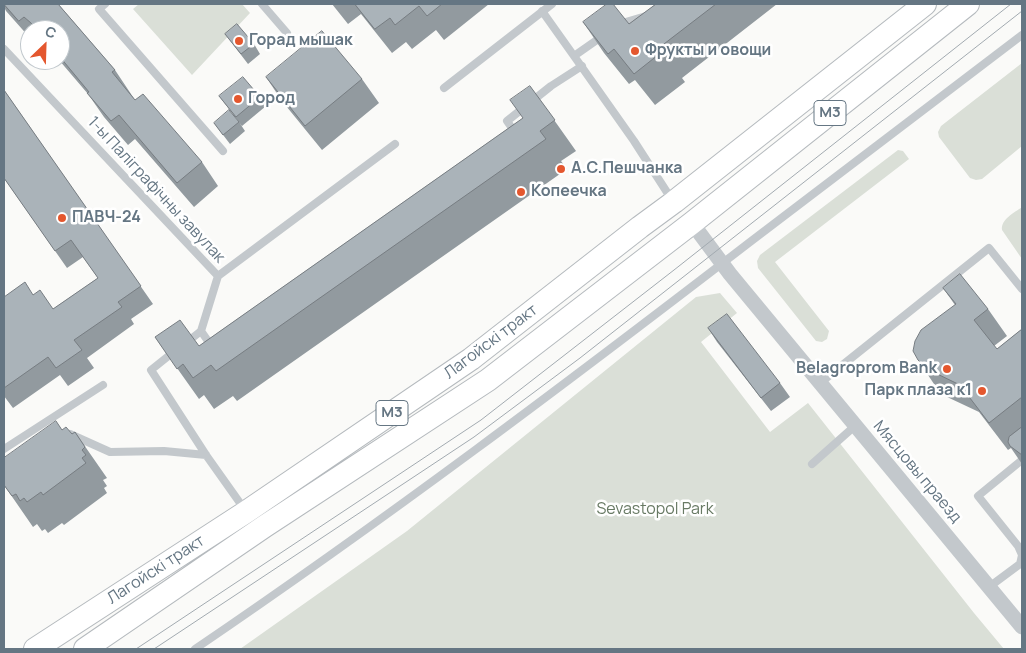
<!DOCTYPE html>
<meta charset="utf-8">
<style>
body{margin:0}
#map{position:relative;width:1026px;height:653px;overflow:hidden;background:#fafaf8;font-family:Manrope,sans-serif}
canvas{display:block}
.frame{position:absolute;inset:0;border:5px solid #657683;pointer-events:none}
.north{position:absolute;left:20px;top:20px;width:50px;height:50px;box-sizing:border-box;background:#fff;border:1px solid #c1c8cd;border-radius:50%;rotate:24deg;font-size:14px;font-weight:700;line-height:20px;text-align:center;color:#657683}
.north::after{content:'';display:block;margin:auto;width:18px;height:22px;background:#e4572e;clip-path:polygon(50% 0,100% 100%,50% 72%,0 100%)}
</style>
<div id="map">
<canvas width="1026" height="653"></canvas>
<div class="frame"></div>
<div class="north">С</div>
</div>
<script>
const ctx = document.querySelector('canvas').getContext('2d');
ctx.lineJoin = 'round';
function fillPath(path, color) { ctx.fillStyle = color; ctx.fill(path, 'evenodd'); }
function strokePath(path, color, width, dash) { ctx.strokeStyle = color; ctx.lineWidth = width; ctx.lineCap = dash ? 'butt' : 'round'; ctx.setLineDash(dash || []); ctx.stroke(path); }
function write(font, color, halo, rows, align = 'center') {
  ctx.font = font + ' Manrope,sans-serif'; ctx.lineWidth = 5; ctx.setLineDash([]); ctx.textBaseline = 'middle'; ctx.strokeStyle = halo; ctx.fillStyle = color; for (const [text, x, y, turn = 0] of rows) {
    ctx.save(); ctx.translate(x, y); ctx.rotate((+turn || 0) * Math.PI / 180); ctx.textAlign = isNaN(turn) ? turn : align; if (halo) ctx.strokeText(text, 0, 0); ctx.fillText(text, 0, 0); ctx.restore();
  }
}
const green = new Path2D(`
 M139 4H242L250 13 192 75 133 9Z
 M1022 63V146L982 179 976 180 970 178 939 137 938 132 941 126Z
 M898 150 903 151 909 159 775 262 829 331 827 339 822 342 816 341 758 268 757 261 760 255Z
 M1022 207V259L1002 230C1001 219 1014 213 1022 207Z
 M720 293 737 313 701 342 770 432 808 403 974 613 1004 649H240L407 531 696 297Z`);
const service = new Path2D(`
 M105 4 99 9 223 151
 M262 4 287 33
 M542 11 574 56
 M619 24 646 16
 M604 35 574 56 634 141 672 200
 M4 49 218 276 395 144
 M444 88 552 4
 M512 132 514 131 507 121 551 86 582 66
 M201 331 210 344 213 341
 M186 343 201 331 218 276
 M176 350 151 370 206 455 245 510
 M820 383 989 248 1022 289
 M70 434 110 452 164 451 206 455
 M4 449 103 385
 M812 464 856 425
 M989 587 1020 564 1022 555 1018 546 978 496 1022 460
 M195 649C385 520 568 382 750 242 841 172 932 104 1022 35`);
const minor = new Path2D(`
 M692 223 730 274 1022 627`);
const primary = new Path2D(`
 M35 649 246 512 471 359 640 227 674 202 925 4
 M85 649 265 526 488 380 692 223 968 4`);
const tram = new Path2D(`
 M136 649 481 420 674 270 1011 4
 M154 649 474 437 580 358 1022 11`);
const wall = new Path2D(`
 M4 4H60L59 5 115 70 135 100 202 162 218 186 194 207 135 139 128 145 104 117 88 94 59 60H60V30H30V38L6 11 4 7Z
 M332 4H489L444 40 436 30 412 49 406 42 392 53 361 14 348 24Z
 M656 4H777L682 78 685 82 655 105 635 80 629 84 604 53 583 22 629 24Z
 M225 34 254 44 260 54 248 64Z
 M266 77 362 79 379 103 322 150 282 101Z
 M530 86 576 151 561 161 567 169 237 401 233 396 214 409 204 395 199 399 155 337 199 346 523 118Z
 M4 90 153 304 131 319 134 324 87 358 94 368 68 386 60 375 13 408 4 396V297L33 295 53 309 98 278 83 257 67 268 4 178Z
 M219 96 260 97 266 106 242 126Z
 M239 122 245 131 230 144 214 123Z
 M943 288 988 309 1007 336 994 346 997 349 1022 329V464L1011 448 1008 450 979 412 945 396 936 387 918 360 955 305Z
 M708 328 780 383 790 397 771 411 717 342Z
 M62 430 72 434 75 432 107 478 103 480 107 486 104 488 107 493 64 525 62 523 48 533 45 529 42 531 37 524 33 527 4 485Z`);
const building = new Path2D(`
 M4 4H58L115 70 112 72 135 100 143 94 202 162 177 183 119 115 111 121 87 93 89 92 60 57V30H37L31 23 24 17 19 21Z
 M355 4H442L427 16 419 6 395 25 390 18 375 29Z
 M607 4H613L629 24 656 4H716L660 47 663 51 634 74 614 49 608 54 583 22Z
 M237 24 254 44 241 54 225 34Z
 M322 31 362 79 305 126 266 77Z
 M243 77 260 97 236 117 219 96Z
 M530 86 555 120 540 131 546 139 216 371 211 365 193 378 183 364 177 369 155 337 180 320 199 346 523 118 510 100Z
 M4 90 141 286 118 302 122 307 74 340 82 350 56 368 48 357 4 388V297L25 282 33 295 40 290 53 309 98 278 71 240 55 251 4 178Z
 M229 110 239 122 223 135 214 123Z
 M960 274 988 309 974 320 997 349 1022 329V397L989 423 960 385 927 369 918 360 913 351 915 341 921 330 956 304 943 288Z
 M727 314 780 383 761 398 708 328Z
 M56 421 62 430 66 427 72 434 75 432 85 447 82 450 86 455 82 458 86 463 43 495 41 492 27 502 24 498 20 501 16 494 12 496 4 485V458Z
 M1022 427V455L1010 446 1008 442 1009 437Z`);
const markers = [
 [239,41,5,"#e4572e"],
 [635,51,5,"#e4572e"],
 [238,99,5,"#e4572e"],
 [561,169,5,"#e4572e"],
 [521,192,5,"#e4572e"],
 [62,218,5,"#e4572e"],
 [947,369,5,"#e4572e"],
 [982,391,5,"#e4572e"]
];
const shields = [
 [830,113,32],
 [392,413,32]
];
const shieldNames = [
 ["М3",830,113],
 ["М3",392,413]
];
const poiNames = [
 ["Горад мышак",249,41],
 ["Фрукты и овощи",645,51],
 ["Город",248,99],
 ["А.С.Пешчанка",571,169],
 ["Копеечка",531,192],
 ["ПАВЧ-24",72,218],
 ["Belagroprom Bank",937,369,"right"],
 ["Парк плаза к1",972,391,"right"]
];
const streetNames = [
 ["1-ы Паліграфічны завулак",156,190,47],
 ["Лагойскі тракт",491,342,-37],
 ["Мясцовы праезд",917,472,50],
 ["Лагойскі тракт",156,570,-33]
];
const parkNames = [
 ["Sevastopol Park",655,510]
];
fillPath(green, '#dadfd7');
strokePath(primary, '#b5babe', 24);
strokePath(service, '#c3c8cc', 8);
strokePath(minor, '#c3c8cc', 15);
strokePath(primary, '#fff', 22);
strokePath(tram, '#a2aab0', 1);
fillPath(wall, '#929a9f');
fillPath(building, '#aab3b9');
strokePath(building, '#777d82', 1);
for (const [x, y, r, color] of markers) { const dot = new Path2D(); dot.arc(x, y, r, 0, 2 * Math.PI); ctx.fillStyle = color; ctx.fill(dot); strokePath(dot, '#fff', 2); }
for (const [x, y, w] of shields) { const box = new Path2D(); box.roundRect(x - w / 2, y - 12.5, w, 25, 4); ctx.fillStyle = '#fff'; ctx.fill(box); strokePath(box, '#657683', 1); }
write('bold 15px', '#657683', null, shieldNames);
write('bold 16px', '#657683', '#fff', poiNames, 'left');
write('16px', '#657683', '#fff', streetNames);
write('16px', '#687a64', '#fff', parkNames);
</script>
